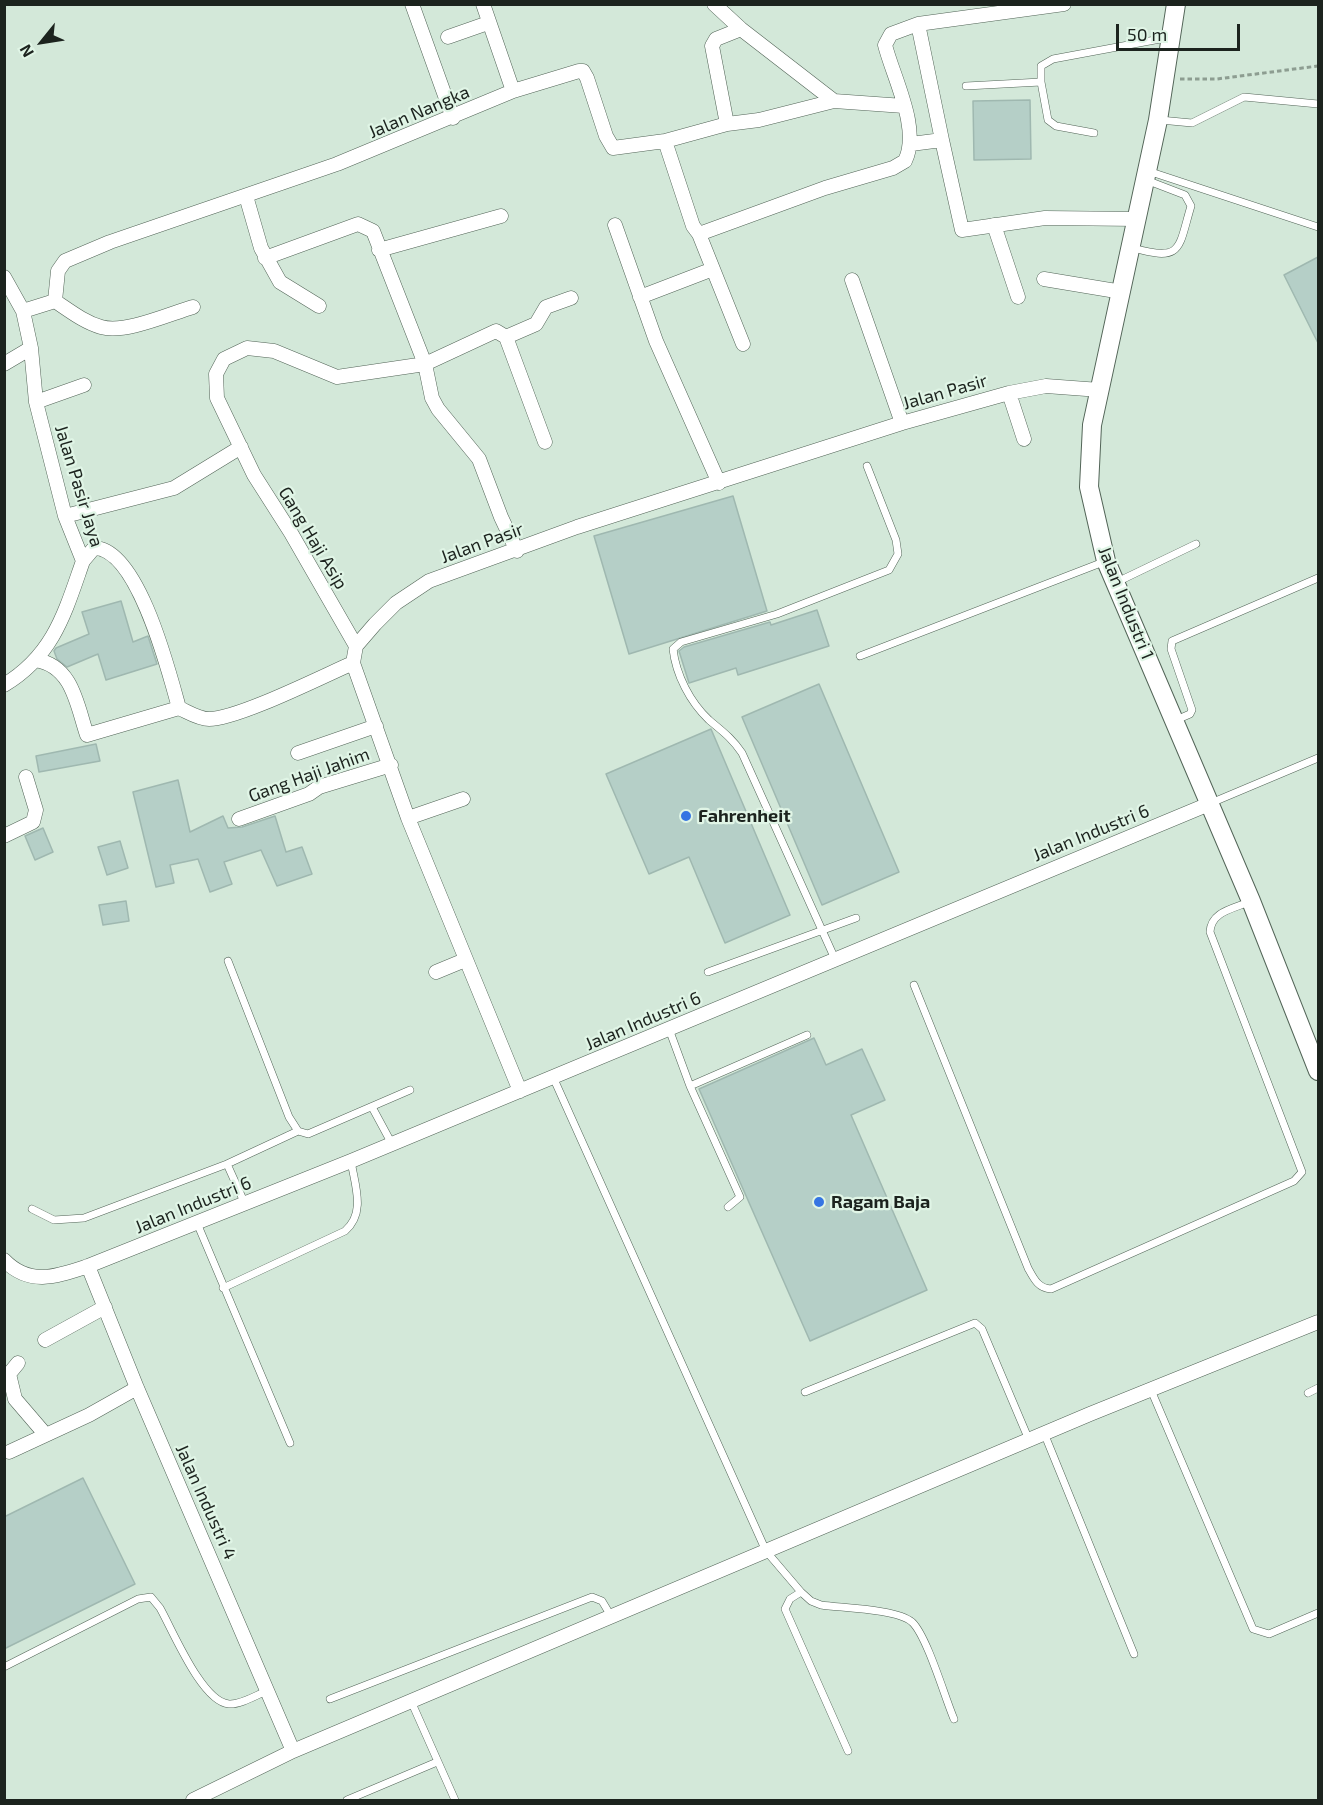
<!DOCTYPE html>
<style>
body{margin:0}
#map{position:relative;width:1323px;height:1805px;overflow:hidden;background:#d3e8d9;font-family:"Exo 2",sans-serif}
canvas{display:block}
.frame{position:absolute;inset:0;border:6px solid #1c231e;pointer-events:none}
.north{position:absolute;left:12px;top:12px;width:60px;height:60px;-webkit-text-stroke:4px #e0f5e6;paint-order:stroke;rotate:240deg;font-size:16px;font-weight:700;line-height:24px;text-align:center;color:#1c231e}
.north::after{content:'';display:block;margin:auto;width:21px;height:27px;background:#1c231e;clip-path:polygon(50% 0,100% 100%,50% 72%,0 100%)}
.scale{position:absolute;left:1116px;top:24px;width:124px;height:27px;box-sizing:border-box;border:3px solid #1c231e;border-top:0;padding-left:8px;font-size:18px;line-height:21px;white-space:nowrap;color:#1c231e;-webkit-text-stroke:4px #e0f5e6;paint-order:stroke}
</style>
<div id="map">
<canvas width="1323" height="1805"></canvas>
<div class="frame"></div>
<div class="north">N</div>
<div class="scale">50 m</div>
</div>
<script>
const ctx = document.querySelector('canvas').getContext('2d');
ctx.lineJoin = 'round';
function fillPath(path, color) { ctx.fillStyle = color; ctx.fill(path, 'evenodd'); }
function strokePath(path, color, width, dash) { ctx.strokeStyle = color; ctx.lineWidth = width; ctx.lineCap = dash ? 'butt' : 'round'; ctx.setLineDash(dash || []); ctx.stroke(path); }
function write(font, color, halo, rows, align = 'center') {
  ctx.font = font + ' "Exo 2",sans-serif'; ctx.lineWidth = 4.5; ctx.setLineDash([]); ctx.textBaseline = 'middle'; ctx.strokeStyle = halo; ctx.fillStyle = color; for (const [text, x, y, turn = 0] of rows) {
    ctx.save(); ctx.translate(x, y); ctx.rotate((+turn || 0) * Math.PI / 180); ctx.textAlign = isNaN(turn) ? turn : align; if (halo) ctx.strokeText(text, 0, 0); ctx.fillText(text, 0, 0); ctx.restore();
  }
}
const building = new Path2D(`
 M1030 100 1031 159 974 160 973 101Z
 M1318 257V343L1284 275Z
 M733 496 767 611 629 654 594 536Z
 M121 601 133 642 148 636 157 664 106 680 98 654 67 667 57 659 54 651 56 648 89 634 82 612Z
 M817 610 829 646 738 675 736 668 689 683 679 651 684 647 770 622 771 625Z
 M819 684 899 872 822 905 742 717Z
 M711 729 790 915 725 943 689 857 649 874 606 774Z
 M96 744 100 761 39 772 36 756Z
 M178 780 190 832 223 816 228 828 242 827 275 816 286 852 302 847 312 874 277 886 261 850 224 862 232 884 210 892 198 859 170 865 174 883 156 887 133 792Z
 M43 828 53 852 35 860 25 836Z
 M120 841 128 868 107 875 98 847Z
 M126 901 129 921 103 925 99 905Z
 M814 1038 826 1065 862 1049 885 1100 851 1115 927 1290 810 1341 699 1089Z
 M83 1478 135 1584 4 1649V1517Z`);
const path = new Path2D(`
 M1180 79H1217L1318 66`);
const lane = new Path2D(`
 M966 86 1041 82
 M1160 120 1192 123 1244 97 1318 104
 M1094 133 1056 126 1048 120 1041 82V66L1053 59 1171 37
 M1148 171 1318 227
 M1133 248C1183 262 1178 249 1191 206L1185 195 1146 180
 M1117 582 1196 544
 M860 656 1106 561
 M1176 720 1190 714 1192 710 1171 649 1172 641 1318 578
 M1211 803 1318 758
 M835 959 742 753C732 738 722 731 709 720 690 702 676 675 673 649L681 642 777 614 889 570 898 554 896 540 867 466
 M228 961 289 1117 298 1131 308 1134 410 1090
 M708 972 856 918
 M914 985 1028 1268C1034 1279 1038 1288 1051 1289L1294 1181 1302 1172 1210 932C1211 912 1232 909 1249 902
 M669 1029 690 1086 740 1197 728 1207
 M553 1077 766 1551 801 1592 811 1601 821 1605C842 1608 897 1609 912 1622 927 1636 945 1698 954 1719
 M690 1086 807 1035
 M372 1107 392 1144
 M227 1164 245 1204
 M32 1209 54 1220 84 1218 227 1164 298 1131
 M197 1223 290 1443
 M223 1288 345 1231C366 1213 355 1186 351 1161
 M1151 1390 1253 1629 1269 1634 1318 1613
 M805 1392 975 1323 982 1329 1029 1440
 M1308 1393 1318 1388
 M1044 1433 1134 1654
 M801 1592 790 1599 785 1609 848 1751
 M4 1667 138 1599 151 1597 160 1608C173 1631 202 1702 229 1704 241 1705 258 1694 269 1690
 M330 1699 592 1597 602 1601 611 1616
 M411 1701 455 1800
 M347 1800 437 1762`);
const street = new Path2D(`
 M412 4 453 118
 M483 4 513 91
 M714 4 741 29 834 101 904 106
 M918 24 942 140
 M448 37 488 23
 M727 124 759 120 834 101
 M665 141 727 124 712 46 716 39 741 29
 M911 144 942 140 962 230 1045 218 1138 219
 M246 196 261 248 280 282 319 306
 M615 225 656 341 719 483
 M994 225 1018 297
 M699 234 825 188 893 168 905 161C921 129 893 77 885 45L891 34 918 24 1064 4
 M379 250 501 216
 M265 258 358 224 373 231 425 364 432 398 438 409 479 459 501 517 517 551
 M4 277 23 311 31 348 36 402 65 516 83 561C65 612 54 655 4 685
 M1044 279 1122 292
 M852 280 902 423
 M640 297 713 269
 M55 301 58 271 65 261 110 242 337 164 513 91 579 71H583L587 78 606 136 613 148 665 141 693 226 699 234 743 344
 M23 311 55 301C70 311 84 322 101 327 125 334 169 314 193 307
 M506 337 536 324 546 307 571 298
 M4 364 31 348
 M1009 393 1024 439
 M36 402 84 385
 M65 516 174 488 241 447
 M83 561 94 548C138 548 169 672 179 708 188 712 199 719 209 719 238 719 323 676 353 663
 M356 646 291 533 254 475 217 398 216 374 224 359 247 348 274 351 337 377 425 364 496 331 506 337 545 442
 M36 660C73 666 77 706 87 735L179 708
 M298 753 376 726
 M408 818 463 799
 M239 819 309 794 319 787 391 765
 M4 836 33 822 36 810 26 777
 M436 972 465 960
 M520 1091 408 818 353 663 356 646 375 624 396 603 429 581 577 527 902 423 1009 393 1046 386 1100 390
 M4 1260C30 1287 58 1276 88 1266L351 1161 1209 804
 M88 1266 137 1388 293 1751
 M45 1340 105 1307
 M18 1363 9 1374 15 1399 45 1434
 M9 1452 89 1415 137 1388
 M193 1800 293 1751 1090 1414 1318 1322`);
const secondary = new Path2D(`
 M1176 4 1158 120 1092 425 1089 487 1106 561 1251 901 1318 1071`);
const markers = [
 [686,816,6,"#3575e3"],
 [819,1202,6,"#3575e3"]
];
const streetNames = [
 ["Jalan Nangka",419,112,-23],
 ["Jalan Pasir",945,392,-16],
 ["Jalan Pasir Jaya",79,486,73],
 ["Gang Haji Asip",313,538,59],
 ["Jalan Pasir",482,543,-20],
 ["Jalan Industri 1",1126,603,68],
 ["Gang Haji Jahim",309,775,-20],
 ["Jalan Industri 6",1091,833,-22],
 ["Jalan Industri 6",643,1021,-23],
 ["Jalan Industri 6",193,1205,-22],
 ["Jalan Industri 4",206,1502,66]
];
const poiNames = [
 ["Fahrenheit",698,816],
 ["Ragam Baja",831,1202]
];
fillPath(building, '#b5cfc7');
strokePath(building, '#9fb8b0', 1.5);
strokePath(lane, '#526457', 8);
strokePath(street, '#526457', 15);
strokePath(secondary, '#526457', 20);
strokePath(path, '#8d9d91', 3, [4.5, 3]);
strokePath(lane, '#fff', 7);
strokePath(street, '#fff', 14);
strokePath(secondary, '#fff', 18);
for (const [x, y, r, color] of markers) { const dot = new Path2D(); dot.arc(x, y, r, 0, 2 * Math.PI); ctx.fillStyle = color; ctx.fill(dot); strokePath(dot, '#e0f5e6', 2); }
write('18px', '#1c231e', '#e0f5e6', streetNames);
write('bold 18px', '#1c231e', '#e0f5e6', poiNames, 'left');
</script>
